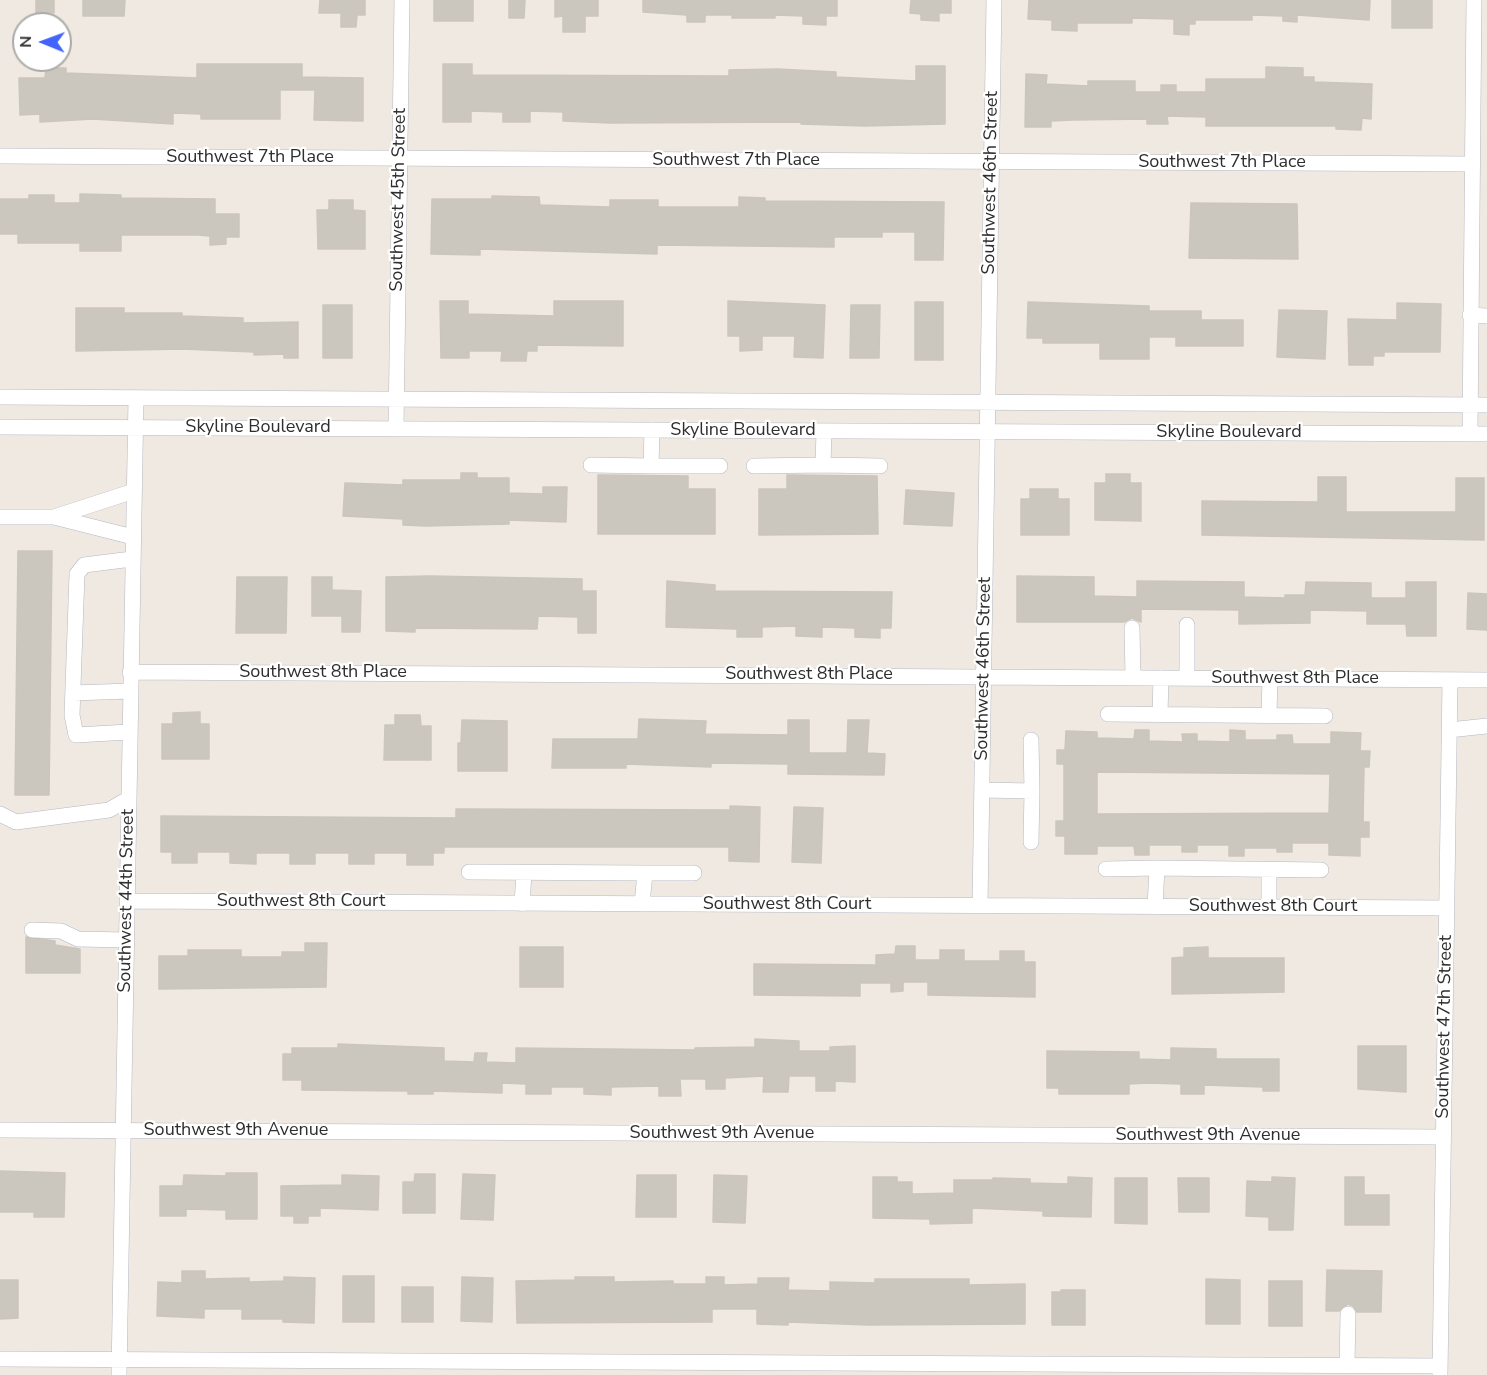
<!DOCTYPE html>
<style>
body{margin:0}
#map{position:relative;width:1487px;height:1375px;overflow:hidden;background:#efe9e1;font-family:"Nunito Sans",sans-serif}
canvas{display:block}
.north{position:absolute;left:12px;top:12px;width:60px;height:60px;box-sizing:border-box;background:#fff;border:2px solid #ababab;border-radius:50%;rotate:271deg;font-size:16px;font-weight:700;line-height:24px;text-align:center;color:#2e2e2e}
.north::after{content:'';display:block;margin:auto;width:21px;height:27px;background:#4264fb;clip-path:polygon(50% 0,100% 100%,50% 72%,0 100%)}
</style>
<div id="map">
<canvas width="1487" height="1375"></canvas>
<div class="north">N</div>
</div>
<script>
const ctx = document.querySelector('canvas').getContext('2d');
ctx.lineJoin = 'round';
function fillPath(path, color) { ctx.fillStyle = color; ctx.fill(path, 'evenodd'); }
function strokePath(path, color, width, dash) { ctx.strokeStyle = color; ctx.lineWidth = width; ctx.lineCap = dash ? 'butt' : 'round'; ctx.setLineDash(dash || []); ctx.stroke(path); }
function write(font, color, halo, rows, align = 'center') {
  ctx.font = font + ' "Nunito Sans",sans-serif'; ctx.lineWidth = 4.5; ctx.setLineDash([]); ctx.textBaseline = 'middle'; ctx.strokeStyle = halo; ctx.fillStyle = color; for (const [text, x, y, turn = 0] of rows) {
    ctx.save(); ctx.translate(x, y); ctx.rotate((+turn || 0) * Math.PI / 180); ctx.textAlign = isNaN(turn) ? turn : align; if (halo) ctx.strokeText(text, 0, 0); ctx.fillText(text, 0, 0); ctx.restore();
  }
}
const building = new Path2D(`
 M36 0H54V13H36Z
 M83 0H125L124 16H83Z
 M320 0H365V15H357L356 27H341V13H319Z
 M434 0H473V21H434Z
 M509 0H525L524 18H509Z
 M555 0H598V16H585V32H563V16L555 17Z
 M643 0H837V16H826V25L803 24V16L775 15V18H732V15H705V22H687V15L643 12Z
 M911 0H951V13H939V21L921 20V14L910 13Z
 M1029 0H1370L1369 20 1297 15V22L1283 21V16L1252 15V20H1195V24H1189V35L1174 34V19L1132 18V23H1077V31L1052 30V20L1028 19Z
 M1392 0H1432V28H1392Z
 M197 64H302V77L363 78V121L314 120 315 90H280V119H201V114L173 113V124L93 119 40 122V114L20 115 19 78H45L46 68H66V73L197 78Z
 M443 64H472V75L729 76V70L777 69 836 72V77L916 81V66H945V124L864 126 801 124V122L610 123 563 121V112L530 111V122H503V112L471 111V122H443Z
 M1266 67 1303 68V77H1314V82L1372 84 1371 119 1362 118 1361 130 1336 129V126H1206V117L1167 116 1168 124H1147V119L1072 120 1051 121V127H1025L1026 74 1047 75 1046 84 1088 86V81H1135V92H1161V85H1176V92H1206V79H1266Z
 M80 194 121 195V198L215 199V214H239V237H226V244L210 245V236L198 235H121V251H80V243H18V234H0V199H29V195H54V203H80Z
 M492 196 539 197 540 205 610 207V200H658V207H739V197L765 198V201L944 202 943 260H915V232H882V237H834V247L657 245V254L480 249V255L431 254 432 199H492Z
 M329 200H353V210L365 211V249H318L317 210H329Z
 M1191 203 1297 204 1298 259 1189 258Z
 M440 301H468V314L554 316V301H623V346L537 345V351H527L526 361H501L502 351H469V358H441Z
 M728 301 825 305 823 358 794 357 795 336H762V350L740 351V336H728Z
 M915 302H943V360H915Z
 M1028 302 1149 306V311H1201V320H1243V346H1176V337H1149V359H1100V343H1043V338H1027Z
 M1397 303 1441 304 1440 352H1384V356H1373V365H1349L1348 319 1397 320Z
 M323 305H352V358H323Z
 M851 305H880L879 358H850Z
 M76 308H124V313H182V316L243 318V323L298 322V358H284V354L254 355V352L182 349 76 351Z
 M1279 310 1327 311 1325 359 1277 357Z
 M461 473H477V478H509V493L543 494V487H567L566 522 509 520V524L426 526 403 525V519L343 516 345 483 403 485V480H461Z
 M1106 474H1130V483H1141V521L1095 520V483H1106Z
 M598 475 688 476V489H715V534H598Z
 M787 475 877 476 878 534 759 535V489H787Z
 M1318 477H1346V512H1456V478H1484V540L1202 535V501L1318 502Z
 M1030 489H1058V499H1069V535H1021V499H1030Z
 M906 490 954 493 952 526 904 524Z
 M18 551H52L49 795H15Z
 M430 576 582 579V591H596V633H578V617L538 616 537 629 415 628V632L386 631V577Z
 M1017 576 1094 577V596L1137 597V581L1244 582V597L1285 598V595H1305L1306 582 1371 583V598H1406V582H1436V636H1407L1406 624H1367V611L1310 610V623L1239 624V610L1141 609V622L1132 618 1124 622H1017Z
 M237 577H287L286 633H236Z
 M312 577H332V590L361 591 360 632H342V616H312Z
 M667 581 715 585V591L892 592 891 628H880V638L855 637V628L822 627V637L796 636V626L762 627V637H737V629L666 627Z
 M1468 593 1487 594V630L1467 629Z
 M200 712V724H209V759H162V724H173V713Z
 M395 715H420L421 726H431V760H384L385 725H395Z
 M639 719 706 721 705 734 788 735V720H809V753H847L848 720H869L867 753 885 754 884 775 788 774V764L711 763V767L626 764V768H552L553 739H638Z
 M462 720 507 721V771H458V743H461Z
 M1135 730H1149V741L1183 742 1182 734H1197V741L1230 742V730L1245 731V740H1277V735H1292L1293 744H1331V732L1361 733 1360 751H1370L1369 767H1364L1363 822H1369V837H1360V856L1329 855V843H1292V852H1277V848H1244V856H1229V845H1197V852H1182V845H1149V855H1135L1134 846H1097V854H1065V836H1056V821H1064V764H1057V750H1065L1066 731 1097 732V738L1134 739ZM1097 772 1330 774 1329 813 1097 814Z
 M730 806 760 807 759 862 729 861V847H444V853H433V865H407V853H374V864H349V853H315V864H290V853H256V864L230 863V852H197V863H172V852H161V816L456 818V809L730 810Z
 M794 807 823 808 821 863 792 862Z
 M26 937 55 941V945L80 949V973H26Z
 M305 943H327L326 987 159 989V956H188V950H241V957H282V952H305Z
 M896 946H915V960H940V950H964V961H1000V951H1024V962H1035V997L928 995V982H903V991L891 992V983H860V996L754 995V964L876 965V955L895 954Z
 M520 947H563V987H520Z
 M1208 947V958H1284V992L1172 994V958L1184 957V948Z
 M755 1039 799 1041V1051H830V1047L855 1046V1082L835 1081V1091H816V1076H789L788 1092H763L764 1076 725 1078V1089H706V1079H680L681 1096H659V1086L611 1087V1095L584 1094V1087H551V1094H526V1084L502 1083V1093L433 1091V1094H408V1091L302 1090V1080H283V1054H292V1048H338V1044L444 1048V1061L474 1062 475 1053H487L486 1062 516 1063V1048L695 1050V1048L755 1047Z
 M1358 1046H1406V1092L1358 1089Z
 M1171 1048 1216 1049V1059H1279V1091H1263V1087L1204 1085V1094H1181V1084L1148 1083 1129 1084V1094H1059V1088H1047V1051L1139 1052V1059L1171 1060Z
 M0 1171 65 1173 64 1217H34V1212H0Z
 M226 1173H257V1219H226V1210L186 1209V1216H160V1186H183L184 1175 226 1176Z
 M415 1174H435V1213H403V1182H414Z
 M463 1174 495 1175 493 1220 461 1219Z
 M342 1175 379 1176 378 1210 320 1208V1216H308V1223H294V1216H281V1186L342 1185Z
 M637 1175H676V1217H636Z
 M714 1175 747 1176 745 1223 713 1222Z
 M873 1177H897V1182H912V1194L954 1193V1180H993V1178L1030 1179V1183L1068 1184V1177L1092 1178 1091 1217 1043 1216V1211L972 1208V1223L930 1224V1219L873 1218Z
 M1272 1177 1295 1178 1293 1230H1269V1217L1246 1216 1247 1181 1272 1182Z
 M1345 1177H1364V1195H1389V1225H1345Z
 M1115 1178H1147V1224L1115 1223Z
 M1178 1178H1209V1212H1179Z
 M1327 1270 1382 1271 1381 1312H1357L1353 1306 1348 1304 1339 1311H1326Z
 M182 1271H205V1279L249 1278V1282L284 1281V1277L315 1278 314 1323 283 1322V1319H242V1309H204V1318L157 1316 158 1282 182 1283Z
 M343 1276H374V1322H343Z
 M462 1277 493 1278 492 1322 461 1321Z
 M575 1277H614V1282L673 1281V1284H706V1277H724V1285L758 1284V1278H789L788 1290 830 1291V1282L875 1283V1279H969V1285L1025 1284V1324L869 1325 788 1322V1325L757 1324V1309H712V1322L517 1323 516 1281 575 1280Z
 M1206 1279 1240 1280V1324H1206Z
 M0 1280H18V1318L0 1319Z
 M1269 1281H1302V1326H1269Z
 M402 1287H433V1322H402Z
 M1061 1290H1085V1325H1052V1292H1061Z`);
const minor = new Path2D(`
 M0 156 1472 164
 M1470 315 1487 316
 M0 397 1487 405
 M0 427 1487 434
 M396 429 402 0
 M652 430 651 466H720
 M1470 434 1474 0
 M591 465 651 466
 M823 465 880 466
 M754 466 823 465 824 431
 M0 517H54
 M133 537 54 517 134 491
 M1132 628 1133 677
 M130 672 1487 680
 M1187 678V625
 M73 693 130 691
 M1108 714 1325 716
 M1160 714 1161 678
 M1269 715 1270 678
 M1449 730 1487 726
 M129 732 76 735 72 715 77 574 84 565 132 559
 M1031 740 1032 791
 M982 790 1032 791 1031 842
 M0 814 16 822 109 810 128 799
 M1106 869 1157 868
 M1269 870V907
 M469 872 645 873 642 904
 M645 873H694
 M127 901 1447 908
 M522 904 524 873
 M980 906 994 0
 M1155 907 1157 868 1321 870
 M32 930 61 931 78 939 127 940
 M0 1130 1443 1137
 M0 1359 1440 1366
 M1347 1366 1348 1314
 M119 1375 136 398
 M1440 1375 1450 680`);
const streetNames = [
 ["Southwest 7th Place",250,158],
 ["Southwest 7th Place",736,161],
 ["Southwest 7th Place",1222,163],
 ["Southwest 46th Street",991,183,-89],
 ["Southwest 45th Street",399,200,-89],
 ["Skyline Boulevard",258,428],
 ["Skyline Boulevard",743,431],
 ["Skyline Boulevard",1229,433],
 ["Southwest 46th Street",984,669,-89],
 ["Southwest 8th Place",323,673],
 ["Southwest 8th Place",809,675],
 ["Southwest 8th Place",1295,679],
 ["Southwest 44th Street",127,901,-89],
 ["Southwest 8th Court",301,902],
 ["Southwest 8th Court",787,905],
 ["Southwest 8th Court",1273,907],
 ["Southwest 47th Street",1445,1027,-89],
 ["Southwest 9th Avenue",236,1131],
 ["Southwest 9th Avenue",722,1134],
 ["Southwest 9th Avenue",1208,1136]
];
fillPath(building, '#cbc7bf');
strokePath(building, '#cbc5ba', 1.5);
strokePath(minor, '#b4b7c1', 16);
strokePath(minor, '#fff', 15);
write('18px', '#2e2e2e', '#fff', streetNames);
</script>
